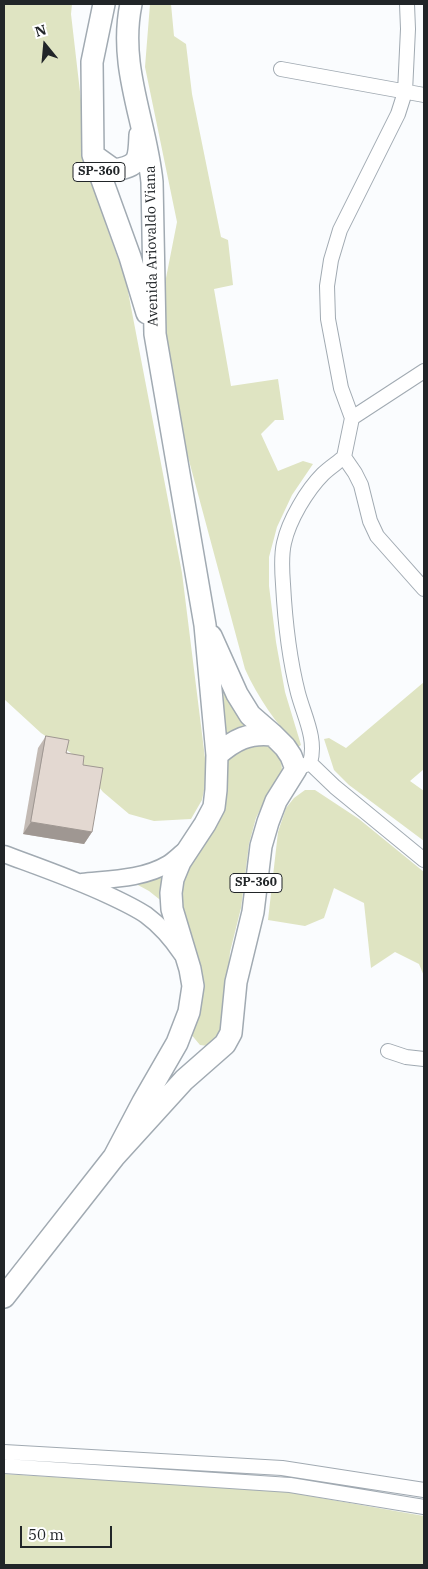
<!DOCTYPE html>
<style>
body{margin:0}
#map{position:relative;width:428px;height:1569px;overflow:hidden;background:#fafcfe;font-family:"IBM Plex Serif",serif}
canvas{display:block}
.frame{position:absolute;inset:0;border:5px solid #212528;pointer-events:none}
.north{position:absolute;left:20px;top:20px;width:50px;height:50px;-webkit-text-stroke:4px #fff;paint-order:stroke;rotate:343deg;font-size:14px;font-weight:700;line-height:20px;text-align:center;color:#212528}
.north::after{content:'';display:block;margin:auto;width:18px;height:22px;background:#212528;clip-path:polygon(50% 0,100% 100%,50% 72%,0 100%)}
.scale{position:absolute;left:20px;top:1526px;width:92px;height:22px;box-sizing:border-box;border:2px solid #212528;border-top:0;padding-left:6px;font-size:15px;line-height:18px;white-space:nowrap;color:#212528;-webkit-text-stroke:4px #fff;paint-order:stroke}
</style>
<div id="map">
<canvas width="428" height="1569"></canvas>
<div class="frame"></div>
<div class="north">N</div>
<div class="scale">50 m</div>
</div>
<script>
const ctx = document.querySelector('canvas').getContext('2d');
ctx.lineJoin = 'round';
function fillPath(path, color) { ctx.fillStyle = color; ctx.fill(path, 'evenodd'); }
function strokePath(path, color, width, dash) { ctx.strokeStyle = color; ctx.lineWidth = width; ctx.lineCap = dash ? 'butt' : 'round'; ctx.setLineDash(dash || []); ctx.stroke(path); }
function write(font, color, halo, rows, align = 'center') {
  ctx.font = font + ' "IBM Plex Serif",serif'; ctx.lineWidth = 4; ctx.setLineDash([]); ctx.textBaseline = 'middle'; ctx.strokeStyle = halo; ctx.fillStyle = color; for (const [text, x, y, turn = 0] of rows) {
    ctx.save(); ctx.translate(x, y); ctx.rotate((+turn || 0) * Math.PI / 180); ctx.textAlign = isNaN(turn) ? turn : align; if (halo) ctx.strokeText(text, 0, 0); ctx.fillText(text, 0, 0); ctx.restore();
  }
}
const green = new Path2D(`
 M4 4H72L71 14 85 135 106 225 126 281 182 573 206 766 205 785 202 800 191 819 154 821 129 814 103 792 71 753 41 733 4 699Z
 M150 4H171L174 36 186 44 192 94 221 237 228 240 233 285 214 289 231 386 278 379 284 420H275L261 434 278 471 303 461 313 464 292 495 277 527 269 557V586L276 642 285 692 301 745 298 747C276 723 258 698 245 669L155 334 177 222 145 67Z
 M424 682V769L410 781 424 791V841L349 785 334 770 324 739 329 738 346 748Z
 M223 687 259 728 225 743Z
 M267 743 275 749 281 759 282 770 280 780 264 802 256 818 249 844 241 908 230 952 224 1031 208 1046 200 1045 190 1033 177 898 228 757 236 747Z
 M305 790H315L359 819 424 872V976L419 964 395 952 371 968 364 903 334 888 324 918 305 926 268 920 278 832 286 808 294 798Z
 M168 872 164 903 149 891 136 884 155 879Z
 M4 1474 281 1491 424 1516V1565H4Z`);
const minor = new Path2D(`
 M281 69 424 95
 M352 418 424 371
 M344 457 352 418 341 388 328 319 327 286 331 260 340 230 398 114 405 92 408 29 407 4
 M344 457 355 473 361 485 370 521 377 536 424 589
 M310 763 335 787 424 860
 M296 769 310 763C317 739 304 716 298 693 289 658 285 621 283 584 282 571 281 556 284 543 289 520 307 490 323 474 329 468 337 463 344 457
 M388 1051 406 1057 424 1059
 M4 1452 282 1468 424 1490
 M4 1466 290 1485 424 1507`);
const tertiary = new Path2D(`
 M4 854C39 867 74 879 108 895 121 901 134 907 146 915 161 926 172 939 182 954
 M82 882C110 879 143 879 168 864 173 861 178 856 183 852`);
const primary = new Path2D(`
 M104 4 92 62 93 155 130 257 147 313
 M93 155 114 170C140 166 139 159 140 135
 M217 755C234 740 249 732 273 735
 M114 1157 143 1102 177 1043 189 1012 193 986 190 969 172 909 171 893 173 879 180 862 205 824 214 807 216 790 217 755 205 625 155 334 152 182C146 121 118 67 131 4
 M4 1297 114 1157 184 1080 225 1044 231 1033 236 982 253 912 261 846 268 822 276 801 296 769 291 756 285 747 273 735 250 715 237 694 211 636`);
const wall = new Path2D(`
 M46 736 83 765 92 832 84 844 23 834 38 748Z`);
const shadedWall = new Path2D(`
 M31 822 92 832 84 844 23 834Z`);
const building = new Path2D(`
 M46 736 69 740 66 753 84 756 83 765 103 768 92 832 31 822Z`);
const shields = [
 [99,172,52],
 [256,883,52]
];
const shieldNames = [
 ["SP-360",99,172],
 ["SP-360",256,883]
];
const streetNames = [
 ["Avenida Ariovaldo Viana",152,246,-91]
];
fillPath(green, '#dfe4c2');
strokePath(minor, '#a1aab2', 16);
strokePath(tertiary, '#a1aab2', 19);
strokePath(primary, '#a1aab2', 24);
strokePath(minor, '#fff', 14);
strokePath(tertiary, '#fff', 16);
strokePath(primary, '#fff', 21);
fillPath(wall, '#c3bab4');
fillPath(shadedWall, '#9f9792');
fillPath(building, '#e3d8d1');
strokePath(building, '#9f9792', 1);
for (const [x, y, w] of shields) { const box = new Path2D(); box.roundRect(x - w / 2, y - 9.5, w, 19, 4); ctx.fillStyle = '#fff'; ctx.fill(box); strokePath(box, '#212528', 1); }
write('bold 12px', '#212528', null, shieldNames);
write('14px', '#212528', '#fff', streetNames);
</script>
